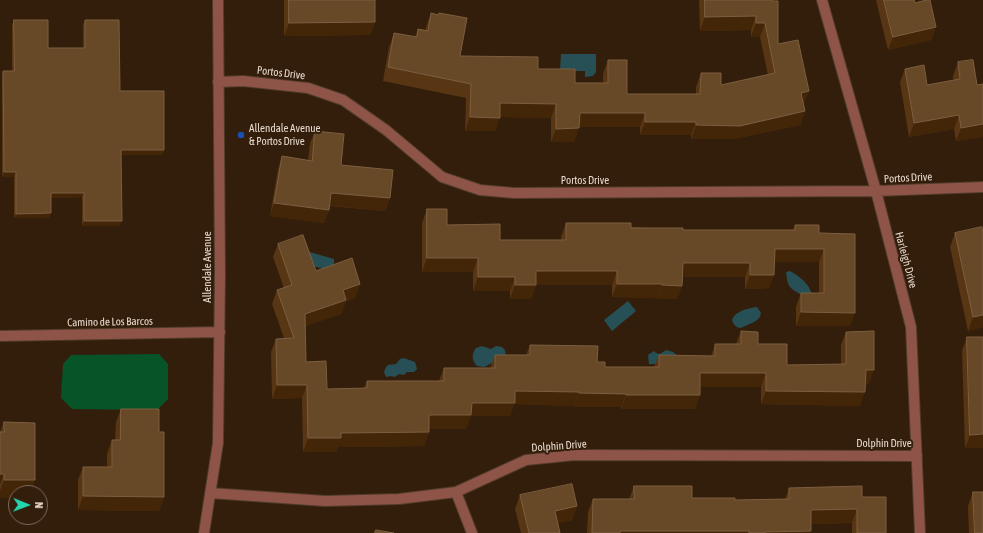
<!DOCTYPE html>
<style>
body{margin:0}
#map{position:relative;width:983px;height:533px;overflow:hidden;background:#331e0b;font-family:"Asap Condensed",sans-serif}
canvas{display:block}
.north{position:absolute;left:8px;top:485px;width:40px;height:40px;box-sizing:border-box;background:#331e0b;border:1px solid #7b6959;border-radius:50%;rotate:91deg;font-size:11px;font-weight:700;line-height:16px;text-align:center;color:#e8dace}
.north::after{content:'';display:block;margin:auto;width:14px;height:18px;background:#24d5af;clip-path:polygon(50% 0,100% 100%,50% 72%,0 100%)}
</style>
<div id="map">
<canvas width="983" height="533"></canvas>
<div class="north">N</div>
</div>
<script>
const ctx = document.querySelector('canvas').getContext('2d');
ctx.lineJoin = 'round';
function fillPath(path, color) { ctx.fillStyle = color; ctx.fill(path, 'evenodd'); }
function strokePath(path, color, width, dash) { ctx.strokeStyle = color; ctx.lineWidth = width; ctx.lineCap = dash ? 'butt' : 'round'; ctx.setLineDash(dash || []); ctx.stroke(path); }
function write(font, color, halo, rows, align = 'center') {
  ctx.font = font + ' "Asap Condensed",sans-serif'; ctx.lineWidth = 4; ctx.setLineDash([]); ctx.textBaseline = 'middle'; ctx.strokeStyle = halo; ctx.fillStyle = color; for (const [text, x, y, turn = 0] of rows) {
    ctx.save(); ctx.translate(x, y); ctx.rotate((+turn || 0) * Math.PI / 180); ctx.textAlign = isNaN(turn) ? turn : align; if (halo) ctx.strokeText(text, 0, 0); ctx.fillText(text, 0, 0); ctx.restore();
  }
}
const green = new Path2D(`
 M159 354 168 364V399L157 410 72 409 61 398 63 364 71 355Z`);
const water = new Path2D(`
 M561 54H596V72L593 76 585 77V71H560Z
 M306 251 334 259V267L323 272 321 268 312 266Z
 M790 271C799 276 810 284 812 295L803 297C800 293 796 292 792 289 787 285 787 278 786 272Z
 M628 301 636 311 612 331 604 320Z
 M757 307 761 313C760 322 748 324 741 328 736 328 733 324 732 320 735 311 749 308 757 307Z
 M482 346 491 349 496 346 502 347 505 350 506 357 496 364 492 363 484 367 477 366C472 361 471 354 476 348Z
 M666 350 673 352 680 358 677 364H649L648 355 654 351 656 353 660 354Z
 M404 358 415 362 417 369 414 372H407L404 375 399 374 395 377 391 376 386 377 384 372 386 367 388 365 396 364 400 359Z`);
const minor = new Path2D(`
 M822 0 876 191 911 327 920 533
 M218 82 243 81 308 88 343 100 386 130 442 177 480 190 514 193 876 191 983 187
 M0 336 220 332
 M456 492 472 533
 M210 493 325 501 399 499 456 492 526 460 575 455 917 456
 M204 533 218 443 220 274 218 0`);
const wall = new Path2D(`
 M284 0H375V22L370 35 284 36Z
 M699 0H772L778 44 804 105H803L805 111 800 125 734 139H691V135H640V127H579L574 142H551V118L500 117 495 131H465L466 98 383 81 389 47 394 33 415 37 418 29 425 30 431 13 460 56 538 69 575 83H603V74L608 60 627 94H696V87L701 73 721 85 768 75 760 37H751V30L700 31Z
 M876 0H914L915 3 936 27 931 40 888 50Z
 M14 20 48 48H83V25L85 20 120 91 164 150 162 155H121L120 226H82V197L51 198 49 218H14V177H2V76L3 71H12V25Z
 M958 62 977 85 983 84V137L956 141 954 129 909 137 900 82 905 69 927 85 953 80V76Z
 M315 131 341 165 390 198 385 211 330 206 329 210 324 223 270 216 278 169 282 156 308 160 310 143Z
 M427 209 447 225 500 240H561V237L566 223 683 230H793L795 225 819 233 850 326H796V307L801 293H819V262H775L769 288 745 289V277H683L682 286 677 299H657V298L612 297V285L602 284 536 285 531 299H510V291H473V272H422V223Z
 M955 233H983V327L968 331 950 247Z
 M278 244 316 271 360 284 355 298 346 301 341 314 305 326 306 362 327 389 364 388 367 381H439L444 368H490L495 355H526L530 345 597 362 605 367H654L659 355 711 356 715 344H736L741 331 787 365 841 364V345L846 332 869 384H866L860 406 761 404V387H700V395L695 409H621V407H574V406L514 404 510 416H471L466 429H429V432L424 446 338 447 336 452H303L302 398 272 399 271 352 276 339 284 338 272 304 277 290 284 288 273 257Z
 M967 337H983V448H965L962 351Z
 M121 409 159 432 164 497 159 511 78 510V480L83 467H107V454L112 440H115L116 422Z
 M4 422 35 423 0 498V432Z
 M634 486 692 498 735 500 785 499 789 488 862 497 886 533H852V523L811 524 810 533H587L588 512 593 499H629Z
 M973 492 983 533H969L968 506Z
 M520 495 577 506 572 520 558 523 560 533H521L515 509Z`);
const shadedWall = new Path2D(`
 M756 16 751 30 700 31 705 17Z
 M375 22 370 35 284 36 289 23Z
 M756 23H765L760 37H751Z
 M936 27 931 40 888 50 893 37Z
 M809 91 804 105 796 107 801 93Z
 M500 103 556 104 551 118 495 117Z
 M805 111 800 125 734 139H691L696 125Z
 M580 113H645L640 127H575Z
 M959 115 954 129 909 137 914 123Z
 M470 117 500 118 495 131H465Z
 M645 122H696L691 135H640Z
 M983 124V137L956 141 961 128Z
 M579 128 574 142H551L556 129Z
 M121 150H164L162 155H119Z
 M4 172H16L14 177H2Z
 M51 193H84L82 197 49 198Z
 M331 193 390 198 385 211 326 205Z
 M274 203 329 210 324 223 270 216Z
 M51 213 49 218H14L16 214Z
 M84 221H122L120 226H82Z
 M775 249H824L819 262H770Z
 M427 258H478L473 272H422Z
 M683 263H750L745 277H678Z
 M536 271H617L612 285H536L531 299H510L515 285Z
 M750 275H774L769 288 745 289Z
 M478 277H515L510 291H473Z
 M360 284 355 298 346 301 341 314 300 328 305 314 343 290Z
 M617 284H662L657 298 612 297Z
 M662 285 682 286 677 299H657Z
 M801 312 855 313 850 326H796Z
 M983 315V327L968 331 973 317Z
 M866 370H874L869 384H861Z
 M700 373H766L761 387H695Z
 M277 385H307L302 398 272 399Z
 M515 391 579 392 574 406 514 404 510 416H471L466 429H424L429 415Z
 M766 391 865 392 860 406 761 404Z
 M579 393 626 394 621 407H574Z
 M626 395H700L695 409H621Z
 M429 432 424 446 338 447 336 452H303L308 438 341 433Z
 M983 434V448H965L970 435Z
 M0 474H4L0 485Z
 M4 480H35L30 493H16V498H0V491Z
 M83 496 164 497 159 511 78 510Z
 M577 506 572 520 550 525 555 511Z
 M857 509 852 523 806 524 811 510Z
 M620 531H749L748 533H619Z
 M811 531 810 533H765V532Z`);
const building = new Path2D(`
 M289 0H375V22L289 23Z
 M705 0H772V1H778V44L798 40 809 91 801 93 805 111 740 126 696 125V122H645V113H580L579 128 556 129V104L500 103V118L470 117 471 84 388 67 394 33 417 37 418 29 428 31 431 13 438 15 439 13 467 18 460 56 538 57V69H575V83H608V60H627V94H700L701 73H721V85L775 73 765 23H756V16L705 17Z
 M884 0H914L915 3 926 0H930L936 27 893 37Z
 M14 20H48V48H85V20H119L120 91H164V150H121L122 221H84V193H51V213L16 214V172H4L3 71H14Z
 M973 60 977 85 983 84V124L961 128 959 115 914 123 905 69 924 65 927 85 960 79 958 62Z
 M315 131 344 134 341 165 393 170 390 198 331 193 329 210 274 203 282 156 312 161Z
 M427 209H447V225L500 224V240H566V223H631V228H683V230H795V225H819V233L855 234V313L801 312V293H824V249H775L774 275H750V263H683L682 286 662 285V284H617V271H536V285H515V277H478V258H427Z
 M982 227 983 233V315L973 317 955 233Z
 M303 235 316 271 352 258 360 284 343 290 346 300 305 314 306 362 326 361 327 389 367 388V381H444V368H495V355H530V345L598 346 597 362H605V367H659V355L715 356V344H741V331L758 332V344H787V365L846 364V332L874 331V370H866L865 392 766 391V373H700V395H626V394L579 393V392L515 391V403H472L471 415H429V432L341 433V438H308L307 385H277L276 339 294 338 277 290 292 285 278 244Z
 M967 337H983V434L970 435Z
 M121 409H159V432H164V497L83 496V467H112V440H120Z
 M4 422 35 423V480H4V474H0V432H4Z
 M572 484 577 506 555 511 560 533H529L520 495Z
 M634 486H692V498H735V500L789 499V488L862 486V497H886V533H857V509L811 510V531L765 532V533H749V531H620V533H592L593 499H634Z
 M973 492H983V533H975Z
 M376 530 394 533H375Z`);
const markers = [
 [241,135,4,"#1a4fb4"]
];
const streetNames = [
 ["Portos Drive",281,73,7],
 ["Portos Drive",908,178,-3],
 ["Portos Drive",585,181],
 ["Harleigh Drive",906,260,75],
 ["Allendale Avenue",208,267,-90],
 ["Camino de Los Barcos",110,322,-1],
 ["Dolphin Drive",884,444],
 ["Dolphin Drive",559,446,-4]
];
const poiNames = [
 ["Allendale Avenue",249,129],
 ["& Portos Drive",249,142]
];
fillPath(green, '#065428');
fillPath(water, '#275056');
strokePath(minor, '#503c2a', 12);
strokePath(minor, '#8e5448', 10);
fillPath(wall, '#583613');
fillPath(shadedWall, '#432507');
fillPath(building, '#674827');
strokePath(building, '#7c5f41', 1);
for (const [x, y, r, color] of markers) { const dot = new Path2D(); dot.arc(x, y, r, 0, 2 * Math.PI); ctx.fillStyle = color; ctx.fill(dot); strokePath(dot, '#331e0b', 1.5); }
write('11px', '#e8dace', '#331e0b', streetNames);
write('11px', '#e8dace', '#331e0b', poiNames, 'left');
</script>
